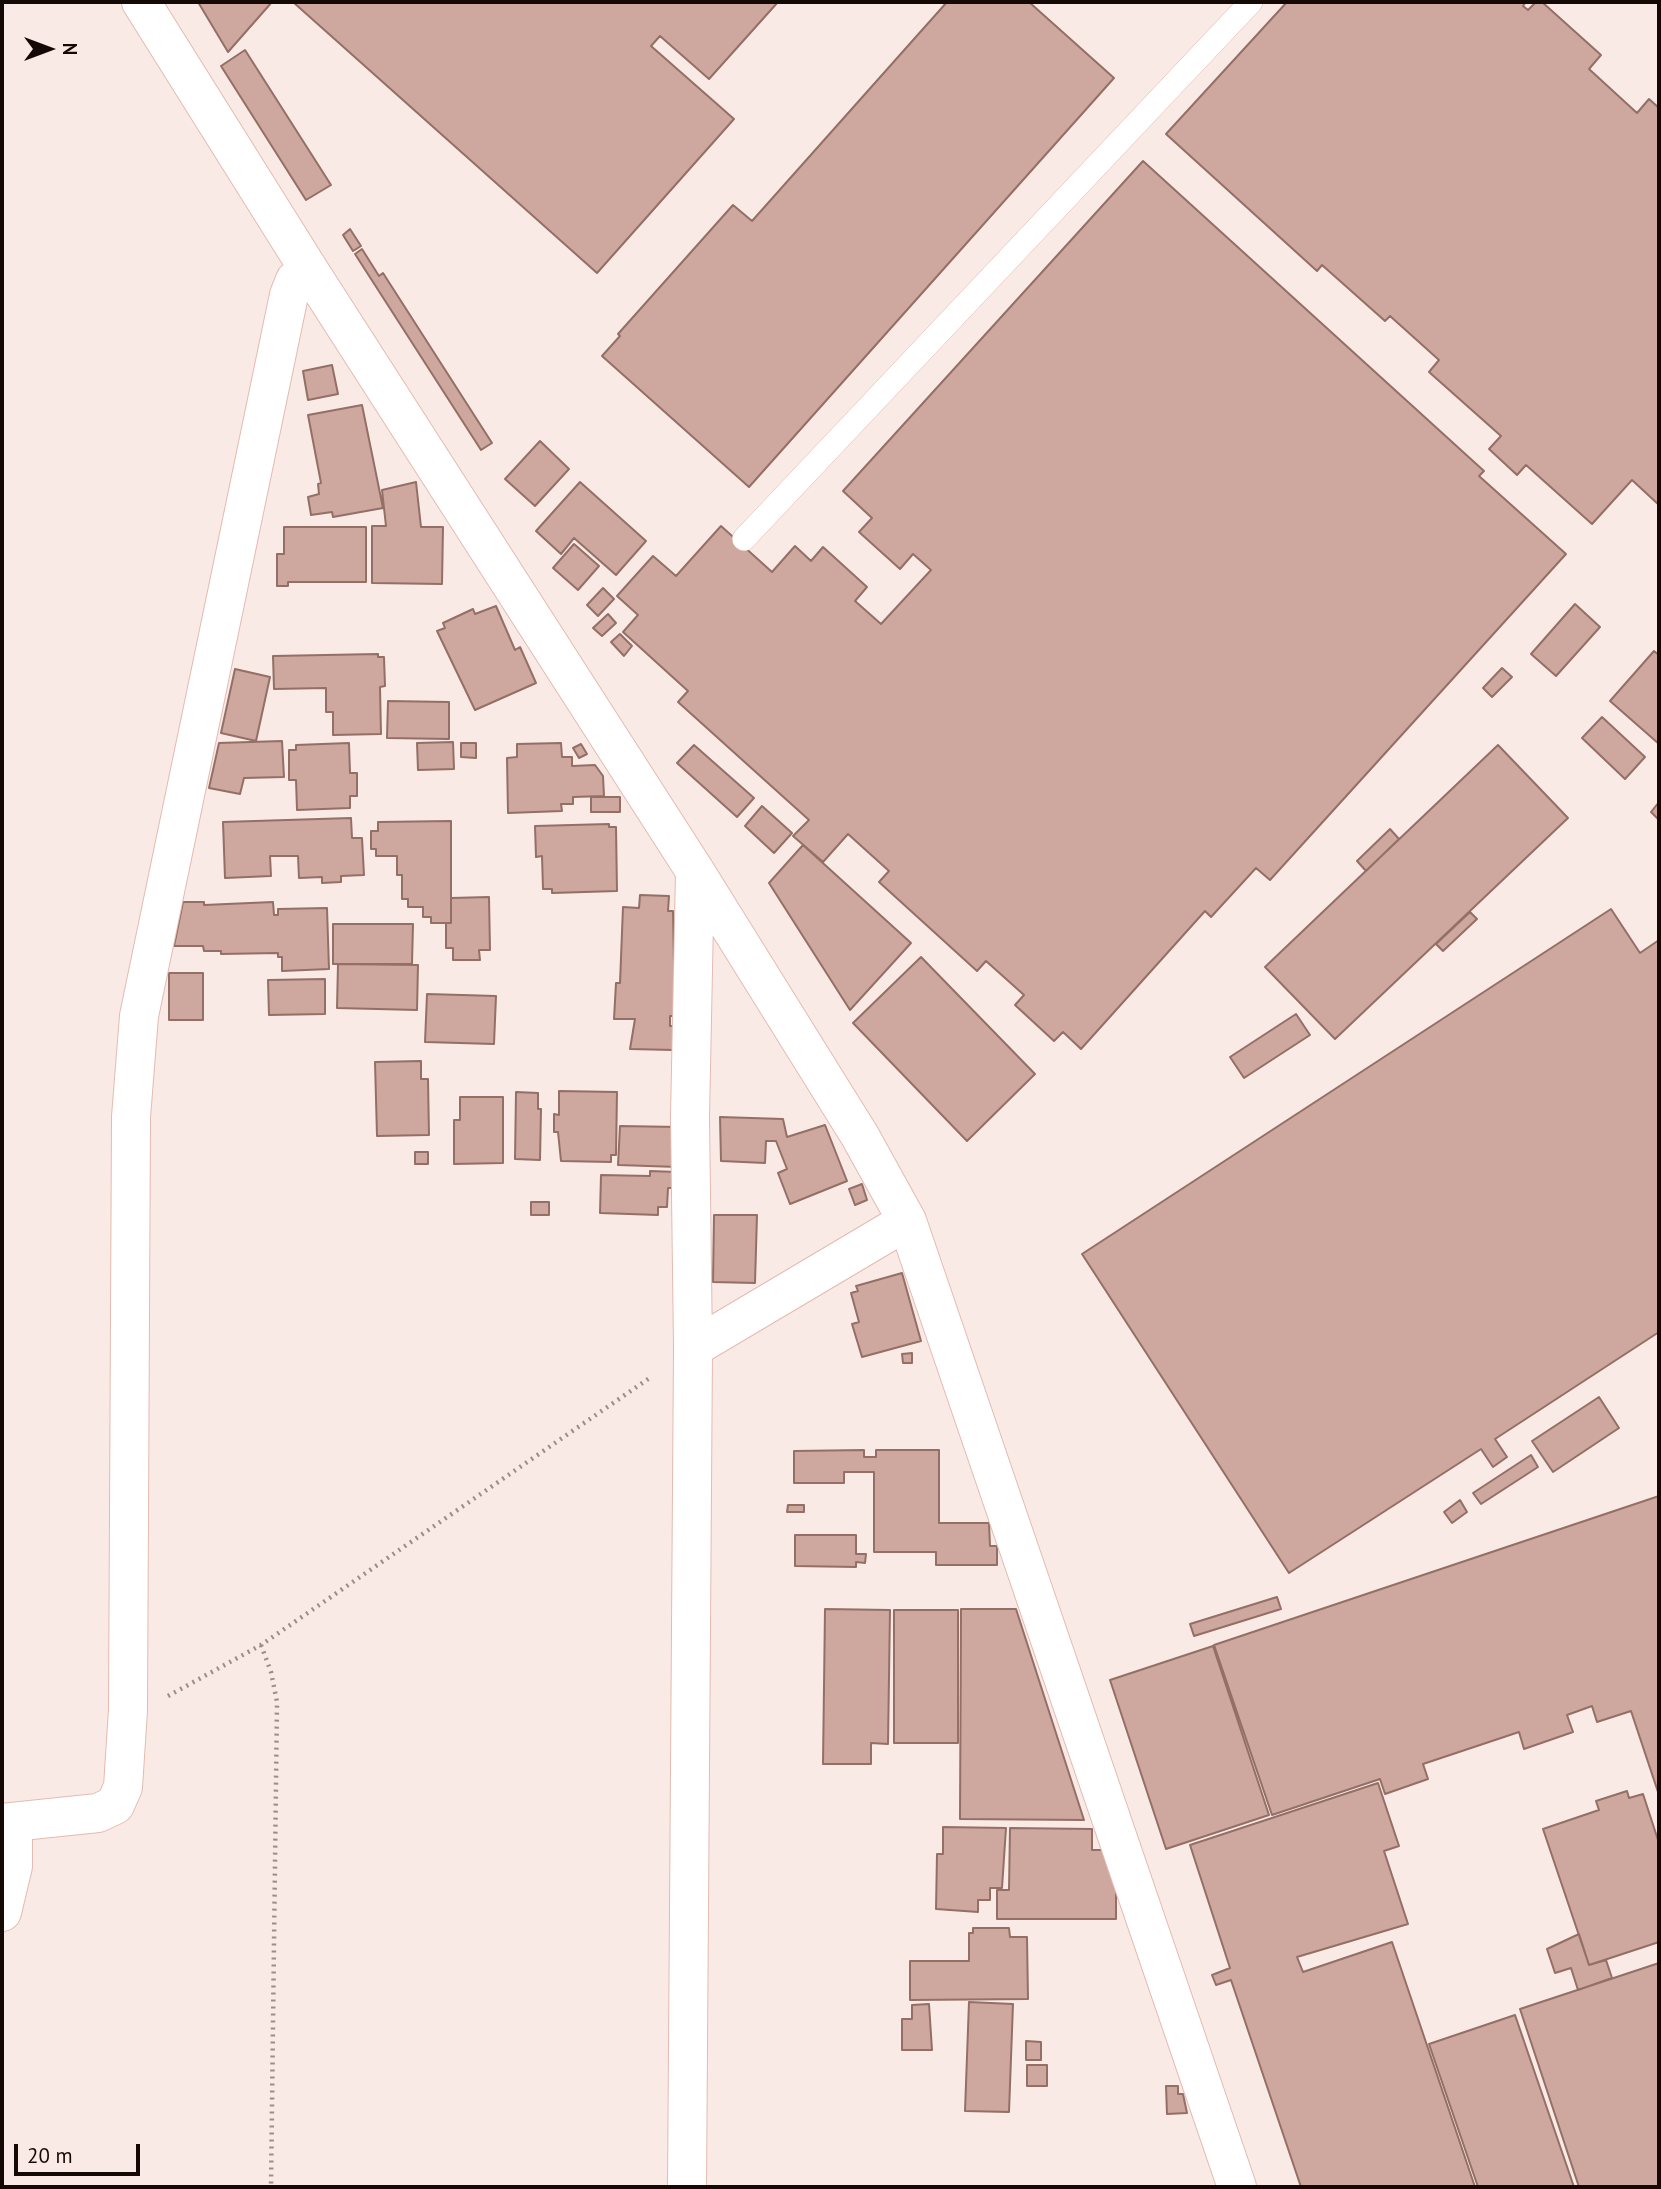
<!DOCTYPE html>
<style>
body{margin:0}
#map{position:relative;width:1661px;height:2189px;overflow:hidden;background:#faeae6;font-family:"PT Sans",sans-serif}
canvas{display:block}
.frame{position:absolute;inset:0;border:4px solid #150906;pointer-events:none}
.north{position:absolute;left:14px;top:14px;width:70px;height:70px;-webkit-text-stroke:5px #faeae6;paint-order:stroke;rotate:90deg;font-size:19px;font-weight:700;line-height:28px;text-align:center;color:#150906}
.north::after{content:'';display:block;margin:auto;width:24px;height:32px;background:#150906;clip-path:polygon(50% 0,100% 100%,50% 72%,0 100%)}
.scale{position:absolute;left:14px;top:2144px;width:126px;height:32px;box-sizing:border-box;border:4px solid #150906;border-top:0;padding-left:9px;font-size:21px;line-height:24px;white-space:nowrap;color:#150906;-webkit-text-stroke:5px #faeae6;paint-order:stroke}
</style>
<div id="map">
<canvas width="1661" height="2189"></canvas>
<div class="frame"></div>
<div class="north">N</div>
<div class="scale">20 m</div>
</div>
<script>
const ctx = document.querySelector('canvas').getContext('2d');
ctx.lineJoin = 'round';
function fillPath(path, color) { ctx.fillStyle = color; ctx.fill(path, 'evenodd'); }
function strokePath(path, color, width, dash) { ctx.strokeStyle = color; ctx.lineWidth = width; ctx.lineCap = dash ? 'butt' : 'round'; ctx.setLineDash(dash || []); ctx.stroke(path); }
const building = new Path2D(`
 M198 2H272L228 52Z
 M293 2H778L709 79 660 36 651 46 734 119 597 273Z
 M947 2H1029L1114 78 749 487 602 356 620 336 618 334 733 205 752 221Z
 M1287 2H1526L1523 6 1528 10 1536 2H1542L1601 55 1589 69 1637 113 1649 99 1659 108V505L1632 480 1592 524 1526 465 1517 475 1489 449 1501 436 1429 372 1439 360 1390 316 1385 321 1322 265 1317 271 1166 134Z
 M245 50 331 185 306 200 221 66Z
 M1143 161 1484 471 1479 476 1566 554 1270 880 1256 868 1211 917 1205 911 1081 1049 1063 1032 1054 1041 1015 1005 1024 995 986 961 977 971 879 882 889 871 848 834 823 862 793 836 809 820 678 702 688 691 623 632 638 615 617 596 653 556 676 576 721 526 772 572 795 546 811 561 823 547 867 587 855 601 881 624 931 570 913 554 900 569 859 532 872 518 843 491Z
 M350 229 361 246 353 251 343 235Z
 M362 249 379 276 383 273 492 443 481 450 355 254Z
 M332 365 338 394 308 400 303 371Z
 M362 405 383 508 333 517 332 512 311 515 308 497 319 494 318 484 321 483 308 415Z
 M540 441 569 469 535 506 505 479Z
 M416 482 421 527H443L442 584 372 583V526H386L382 490Z
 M580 482 646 541 616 575 574 538 561 554 536 531Z
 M284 527H366V582H288V586H277V554H284Z
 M574 544 599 566 578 590 553 568Z
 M603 588 614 599 598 616 587 605Z
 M1575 604 1600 627 1556 676 1531 654Z
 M496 606 515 650 520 647 536 683 475 710 437 631 445 628 443 623 473 609 475 614Z
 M608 614 616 623 602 636 593 628Z
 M620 634 632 646 624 656 611 642Z
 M1654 651 1659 655V744L1610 701Z
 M378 654V657H384L385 686 380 687 381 734 333 735V712H326V688L274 689 273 656Z
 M1502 668 1512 677 1492 697 1483 688Z
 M235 669 270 677 256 741 221 733Z
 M388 701 449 702V739L387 738Z
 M1602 717 1645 757 1625 779 1582 738Z
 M282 741 284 777 244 778 240 794 209 788 219 743Z
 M453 742 454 769 418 770 417 743Z
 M349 743 350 773H357V796H350V808L297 810 296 780H289V750H296V745Z
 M461 743H476V758L461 757Z
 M561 743 562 757H572V766L595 765 603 776 604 796 573 797V804H561L562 811 508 813 507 758 517 757V744Z
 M581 744 587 754 579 758 573 748Z
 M694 745 754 798 737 817 677 763Z
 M1498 745 1568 818 1335 1039 1265 967Z
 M591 797H620V812H591Z
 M1659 802V820L1651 812Z
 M762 806 792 833 774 853 745 826Z
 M351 818 352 838H362L364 875 341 876V882L322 883V877L299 878 298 856H270L271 876 225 878 223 822Z
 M451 821V923H431V917H423V907H408V899H402V875H397V856H376V849H371V831H378V822Z
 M609 824V827H616L617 891 552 893V889H543L542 856 536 857 535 826Z
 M1390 829 1399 839 1366 871 1357 861Z
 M803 845 911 943 850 1010 769 883Z
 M640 895 669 896 668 911H673L675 1016H670V1026H674L673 1050 630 1049 635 1019H614L616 983H620L623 907 639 908Z
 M489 897 490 950H479L480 960H453V948H446V923H451V898Z
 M183 902H204V905L273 902 274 915H278V909L327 908 329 969 282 971V957H278V953L221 954V951H204L203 946H174Z
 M1611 909 1640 953 1659 940V1332L1495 1439 1507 1457 1493 1467 1481 1449 1289 1573 1082 1254Z
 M1470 912 1477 919 1443 951 1436 944Z
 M333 924H413L412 964H333Z
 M921 957 1035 1074 967 1141 853 1023Z
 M338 964 418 965 417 1010 337 1008Z
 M169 973H203V1020H169Z
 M325 979V1014L269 1015 268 980Z
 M427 994 496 996 494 1044 425 1042Z
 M1296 1014 1310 1035 1244 1078 1230 1057Z
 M421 1061V1079H428L429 1135 377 1136 375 1062Z
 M559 1091 617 1092 616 1155H611V1162L561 1161 558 1132H554V1114L559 1115Z
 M516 1092 538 1093V1109H541L540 1160 515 1159Z
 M460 1097H503V1163L454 1164V1120H460Z
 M720 1117 783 1119 787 1137 825 1125 847 1181 790 1204 778 1173 787 1169 776 1141H766L765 1163 721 1161Z
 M620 1126 679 1127 678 1167 618 1165Z
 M415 1152H428V1164H415Z
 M650 1171 677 1172V1188H668L667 1207H658V1215L600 1213 601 1175 650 1176Z
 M862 1184 867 1200 855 1205 849 1189Z
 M531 1202H549V1215H531Z
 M714 1215H757L755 1283 713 1282Z
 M902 1273 921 1341 862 1357 852 1324 859 1322 851 1293 858 1291 856 1286Z
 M912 1353V1363H903L902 1354Z
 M1599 1397 1619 1428 1553 1472 1532 1441Z
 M864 1450V1457H876V1450H939V1523H989L990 1546H997V1565H936V1552H874V1472H844V1483H794V1451Z
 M1531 1455 1538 1467 1481 1504 1473 1493Z
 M1659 1496V1795L1631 1711 1597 1722 1592 1706 1567 1715 1573 1732 1524 1749 1519 1732 1423 1764 1428 1779 1385 1794 1380 1779 1272 1815 1214 1645Z
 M1460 1500 1467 1512 1452 1523 1444 1512Z
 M788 1505H804V1512H787Z
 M795 1535H856V1554H866L865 1563 856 1562V1567L795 1566Z
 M1277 1597 1281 1609 1194 1636 1190 1624Z
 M825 1609 890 1610 888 1744 871 1743V1764H823Z
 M961 1609H1016L1084 1820 960 1819Z
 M894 1610H958V1743H894Z
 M1213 1646 1269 1815 1166 1849 1110 1680Z
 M1378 1783 1399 1846 1384 1851 1408 1924 1297 1957 1303 1972 1392 1942 1475 2187H1301L1231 1980 1216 1985 1212 1975 1230 1968 1190 1845Z
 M1627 1791 1629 1798 1643 1794 1659 1843V1942L1589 1965 1543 1829 1599 1810 1596 1801Z
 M943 1827 1006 1828 1002 1888H990V1900H978V1912L936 1909 937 1854H943Z
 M1010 1828 1092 1829V1850H1103L1116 1889V1919H997V1890H1009Z
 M973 1928H1009L1010 1937H1027L1028 1999 910 2000V1961H969V1933H973Z
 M1579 1934 1589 1965 1606 1960 1612 1978 1578 1990 1571 1968 1555 1973 1547 1949Z
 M1659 1963V2187H1579L1520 2009Z
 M969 2002 1013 2004 1009 2112 965 2111Z
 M929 2004 932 2050H902V2019H912V2005Z
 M1515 2015 1574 2187H1478L1429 2044Z
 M1026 2041 1041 2042V2060H1026Z
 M1027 2065H1047V2086H1027Z
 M1166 2086H1178V2094H1183L1187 2113 1167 2114Z`);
const path = new Path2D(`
 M261 1645 271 1672 277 1702 271 2187
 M168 1696 261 1645 651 1377`);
const service = new Path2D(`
 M744 539 1251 2`);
const minor = new Path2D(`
 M141 2 309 270 695 871 860 1136 907 1221 1237 2187
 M693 1348 907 1221
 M2 1823 98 1813 115 1805 123 1787 128 1710 131 1117 139 1016 289 295 295 280 309 270
 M2 1912 13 1866V1823
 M687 2187 693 1348 690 1117 695 871`);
fillPath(building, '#cea79e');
strokePath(building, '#936f66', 2);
strokePath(service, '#e3bbb1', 24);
strokePath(minor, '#e3bbb1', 40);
strokePath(path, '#9b8d89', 4.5, [2, 5]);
strokePath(service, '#fff', 23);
strokePath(minor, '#fff', 38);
</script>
